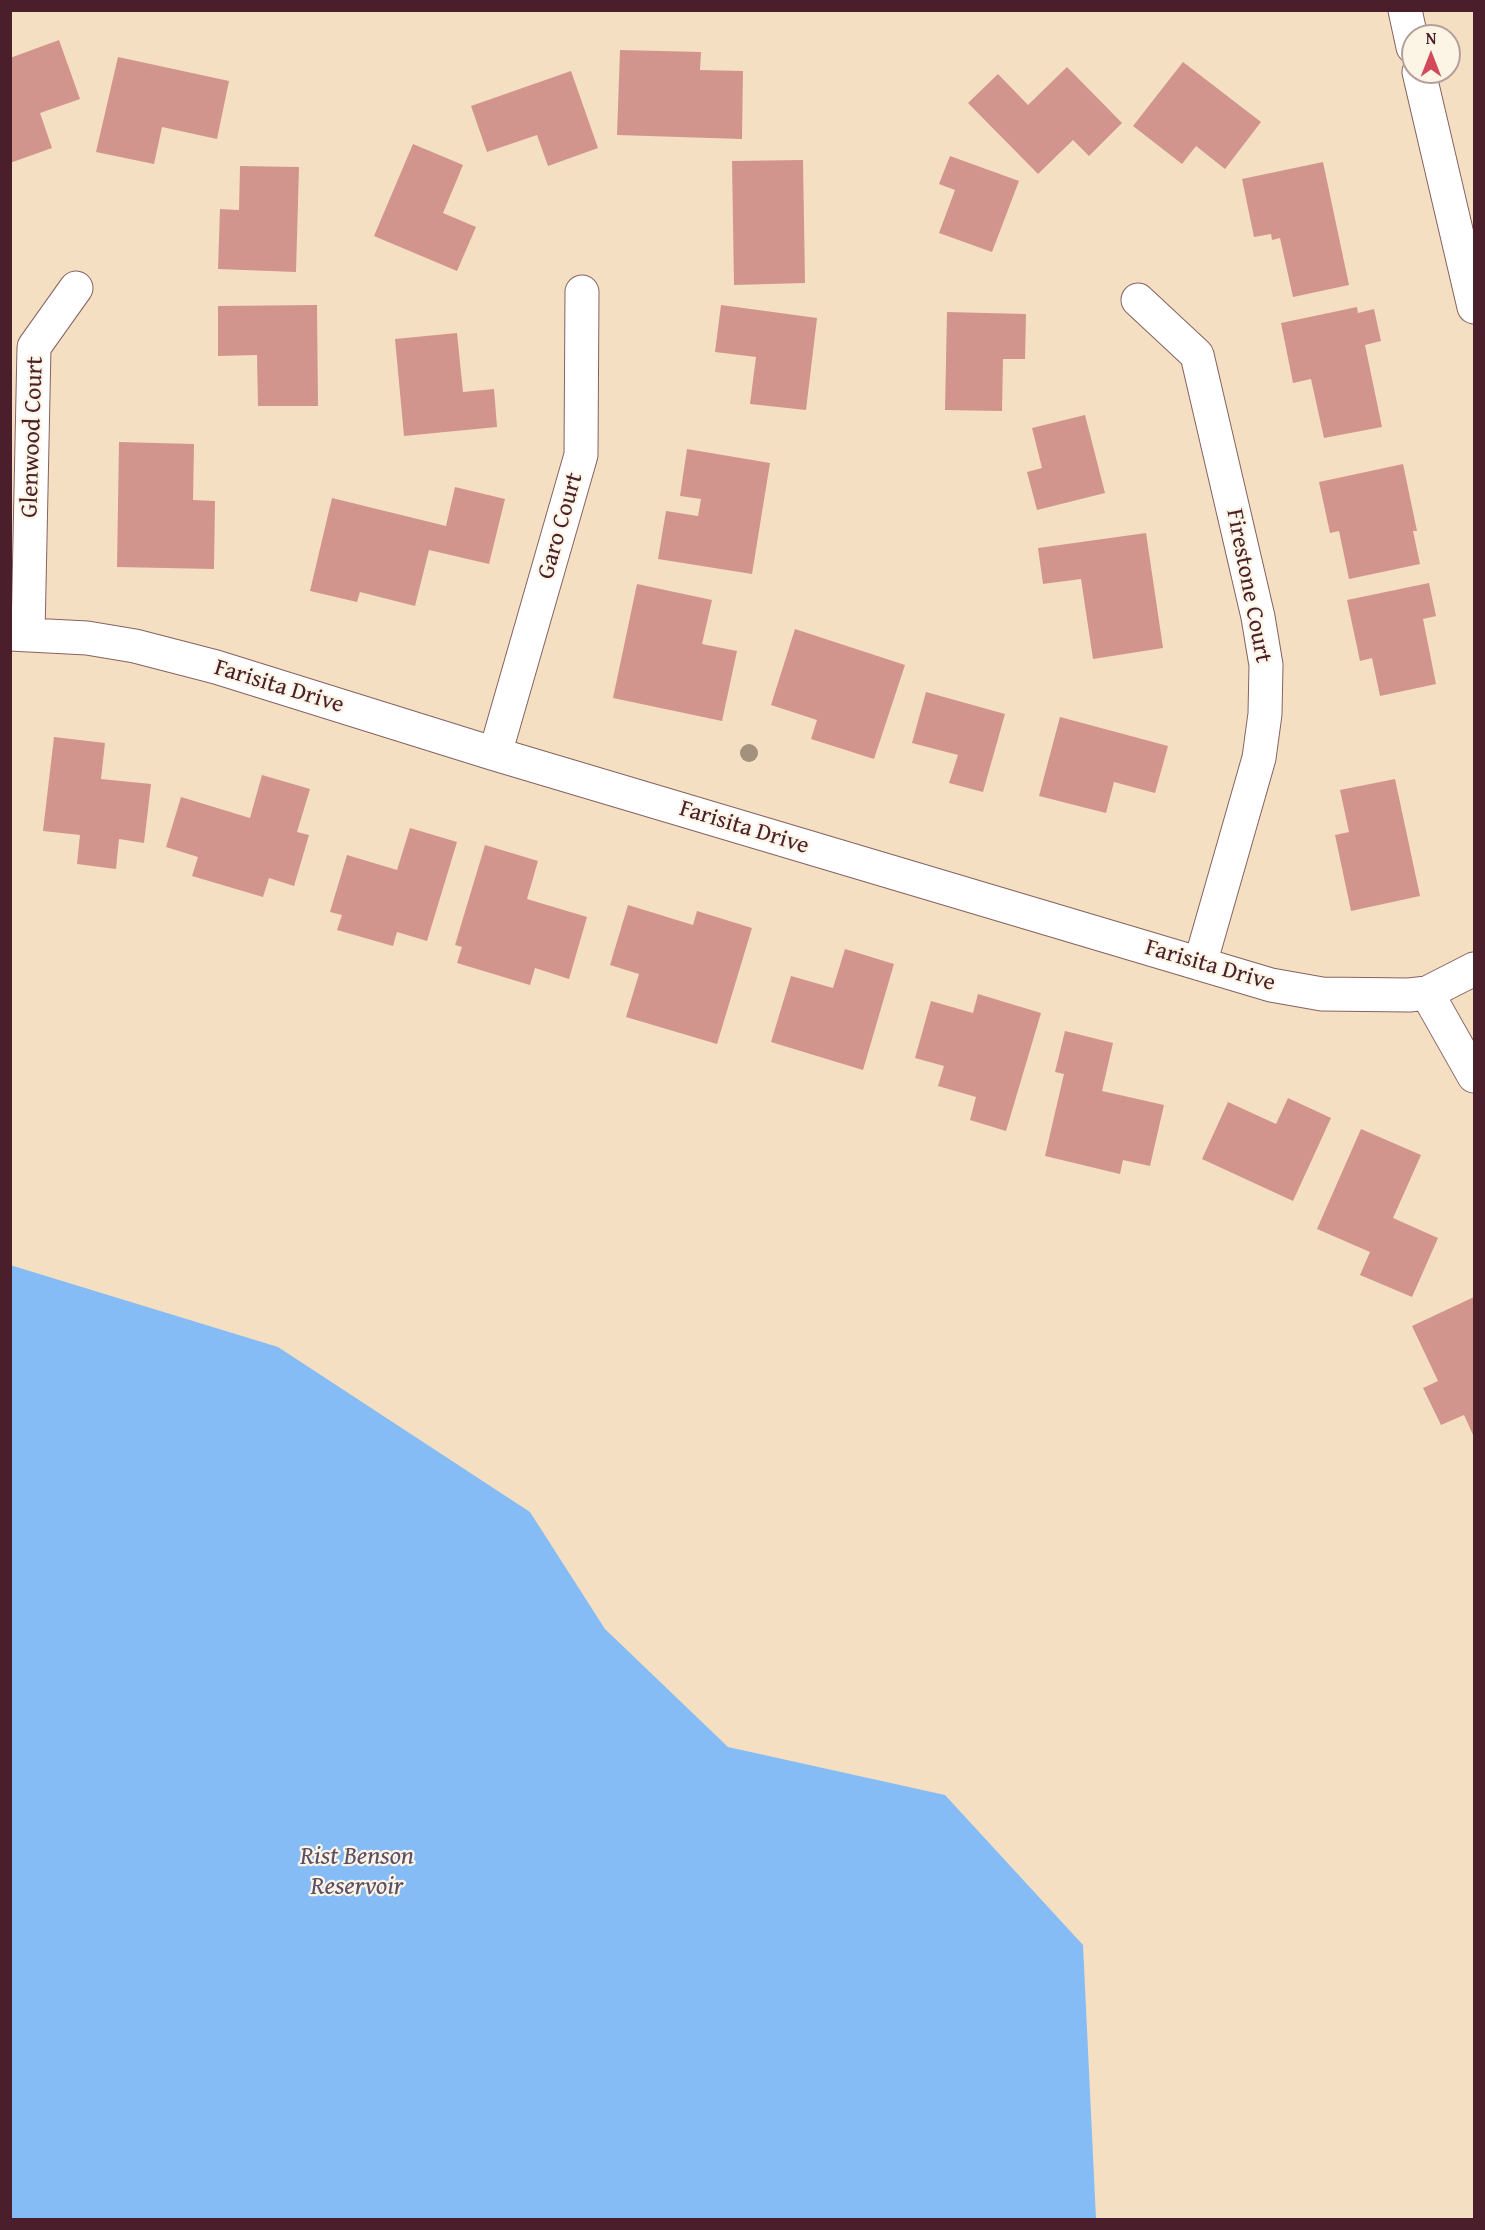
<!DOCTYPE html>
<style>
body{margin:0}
#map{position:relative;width:1485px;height:2230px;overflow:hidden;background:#f4dfc2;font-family:"Gentium Book Plus",serif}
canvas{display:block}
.frame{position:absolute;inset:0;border:12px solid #4a1f2b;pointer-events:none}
.north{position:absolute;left:1401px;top:24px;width:60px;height:60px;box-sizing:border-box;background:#fcf5e5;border:2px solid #b59f9b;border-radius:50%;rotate:0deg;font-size:16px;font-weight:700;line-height:24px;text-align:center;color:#4a1f2b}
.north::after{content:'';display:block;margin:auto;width:21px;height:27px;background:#d1495b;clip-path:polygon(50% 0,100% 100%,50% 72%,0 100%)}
</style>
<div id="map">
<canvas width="1485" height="2230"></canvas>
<div class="frame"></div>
<div class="north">N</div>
</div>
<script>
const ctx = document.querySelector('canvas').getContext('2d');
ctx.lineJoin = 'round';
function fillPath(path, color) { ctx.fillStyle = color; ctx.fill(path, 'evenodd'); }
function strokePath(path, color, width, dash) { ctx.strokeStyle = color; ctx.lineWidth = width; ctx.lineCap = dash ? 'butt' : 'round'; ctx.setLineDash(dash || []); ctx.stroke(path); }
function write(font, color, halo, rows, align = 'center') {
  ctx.font = font + ' "Gentium Book Plus",serif'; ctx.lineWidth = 4.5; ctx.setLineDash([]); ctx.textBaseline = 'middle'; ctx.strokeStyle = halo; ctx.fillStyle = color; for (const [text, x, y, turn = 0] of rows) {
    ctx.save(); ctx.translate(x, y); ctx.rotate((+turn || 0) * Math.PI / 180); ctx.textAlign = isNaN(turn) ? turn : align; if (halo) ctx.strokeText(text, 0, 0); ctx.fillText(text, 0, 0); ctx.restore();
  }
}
const water = new Path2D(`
 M10 1265 278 1347 530 1512 605 1629 728 1747 945 1795 1083 1945 1096 2219H11Z`);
const building = new Path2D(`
 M59 40 80 99 40 113 52 148 10 163V58Z
 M620 50 701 52 700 70 743 71 742 139 617 135Z
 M118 57 229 81 217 139 162 127 154 164 96 152Z
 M1183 62 1261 122 1225 169 1196 146 1182 164 1133 126Z
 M1067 67 1122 123 1089 156 1073 140 1038 174 968 103 998 74 1028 105Z
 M571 71 598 148 548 166 537 135 487 152 471 106Z
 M413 144 463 165 443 213 476 227 457 271 374 236Z
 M950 156 1019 181 992 252 939 233 955 190 939 184Z
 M803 160 805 283 734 285 732 161Z
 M1323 162 1349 285 1293 297 1280 238 1272 240 1271 234 1254 237 1242 179Z
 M240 166 299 167 296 272 218 269 220 209 239 210Z
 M317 305 318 406H258L257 355 218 356V306Z
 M721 305 817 318 806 410 750 404 756 357 715 352Z
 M1357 307 1358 313 1374 309 1381 341 1365 345 1382 427 1324 438 1311 379 1293 383 1281 323Z
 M947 312 1026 314 1025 359H1003L1002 411 945 410Z
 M457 333 463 392 494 389 497 427 404 436 395 339Z
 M1085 415 1105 493 1037 510 1027 472 1042 468 1032 428Z
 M119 442 194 444 193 500 215 501 214 569 117 567Z
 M687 449 770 463 752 574 658 559 666 511 698 516 701 499 680 496Z
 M1403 464 1417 531H1413L1420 564 1349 579 1339 531 1330 533 1319 482Z
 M455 487 505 499 489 564 429 550 415 606 360 592 357 602 310 591 332 498 446 526Z
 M1146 533 1163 648 1093 659 1081 579 1043 584 1038 548Z
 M1429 583 1436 616 1423 619 1436 684 1380 696 1372 658 1360 661 1347 600Z
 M637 584 712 600 702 644 737 651 722 721 613 698Z
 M795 629 905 665 874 759 811 739 817 720 771 705Z
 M926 692 1005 714 983 792 949 783 958 755 912 743Z
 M1060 717 1168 746 1155 793 1114 782 1106 813 1039 796Z
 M54 737 105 743 101 779 151 784 144 843 119 839 116 869 77 864 80 835 43 831Z
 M262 775 310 789 297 832 309 835 294 886 269 878 263 897 192 876 198 857 166 847 181 797 250 818Z
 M1395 779 1420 896 1351 911 1335 835 1349 832 1340 790Z
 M410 828 457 842 427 941 397 932 393 946 337 930 342 915 330 912 347 855 397 870Z
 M485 845 538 861 527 899 587 917 569 979 535 968 530 985 457 963 462 947 455 945Z
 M628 905 693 925 697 911 752 928 717 1044 626 1017 639 974 610 965Z
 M845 949 894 964 863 1070 771 1042 791 976 833 988Z
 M978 994 1041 1013 1006 1131 970 1120 976 1097 938 1086 944 1066 915 1058 931 1001 973 1013Z
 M1065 1031 1113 1043 1102 1091 1164 1105 1150 1166 1123 1160 1120 1174 1045 1156 1064 1074 1055 1072Z
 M1288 1098 1331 1118 1293 1201 1202 1159 1228 1102 1276 1124Z
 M1361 1129 1421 1155 1393 1218 1438 1238 1412 1297 1360 1275 1370 1252 1317 1229Z
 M1474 1297V1437L1464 1415 1441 1425 1423 1388 1438 1381 1412 1326Z`);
const minor = new Path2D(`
 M1138 300 1197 355 1258 617 1266 665 1265 714 1259 758 1200 964
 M10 634 87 638 135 646 216 667 495 754 1271 985 1322 994 1409 995 1427 993 1474 969
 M28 634 34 347 76 288
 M495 754 581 455 582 292
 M1427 993 1474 1076`);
const major = new Path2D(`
 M1405 10 1413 47
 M1419 72 1474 307`);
const trees = [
 [749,753]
];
const streetNames = [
 ["Glenwood Court",33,437,-88],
 ["Garo Court",561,526,-74],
 ["Firestone Court",1248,586,79],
 ["Farisita Drive",279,687,17],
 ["Farisita Drive",744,828,17],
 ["Farisita Drive",1210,966,16]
];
const waterNames = [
 ["Rist Benson",357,1857],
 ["Reservoir",357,1887]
];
fillPath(water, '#86bcf5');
fillPath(building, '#d2958d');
strokePath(minor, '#866260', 35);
strokePath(major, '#866260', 35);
strokePath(minor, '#fff', 33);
strokePath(major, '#fff', 33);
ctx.fillStyle = '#a2917c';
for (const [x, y] of trees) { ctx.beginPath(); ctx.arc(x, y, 9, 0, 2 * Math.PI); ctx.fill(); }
write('24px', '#4a1f2b', '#fcf5e5', streetNames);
write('italic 26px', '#5c4e68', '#fcf5e5', waterNames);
</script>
